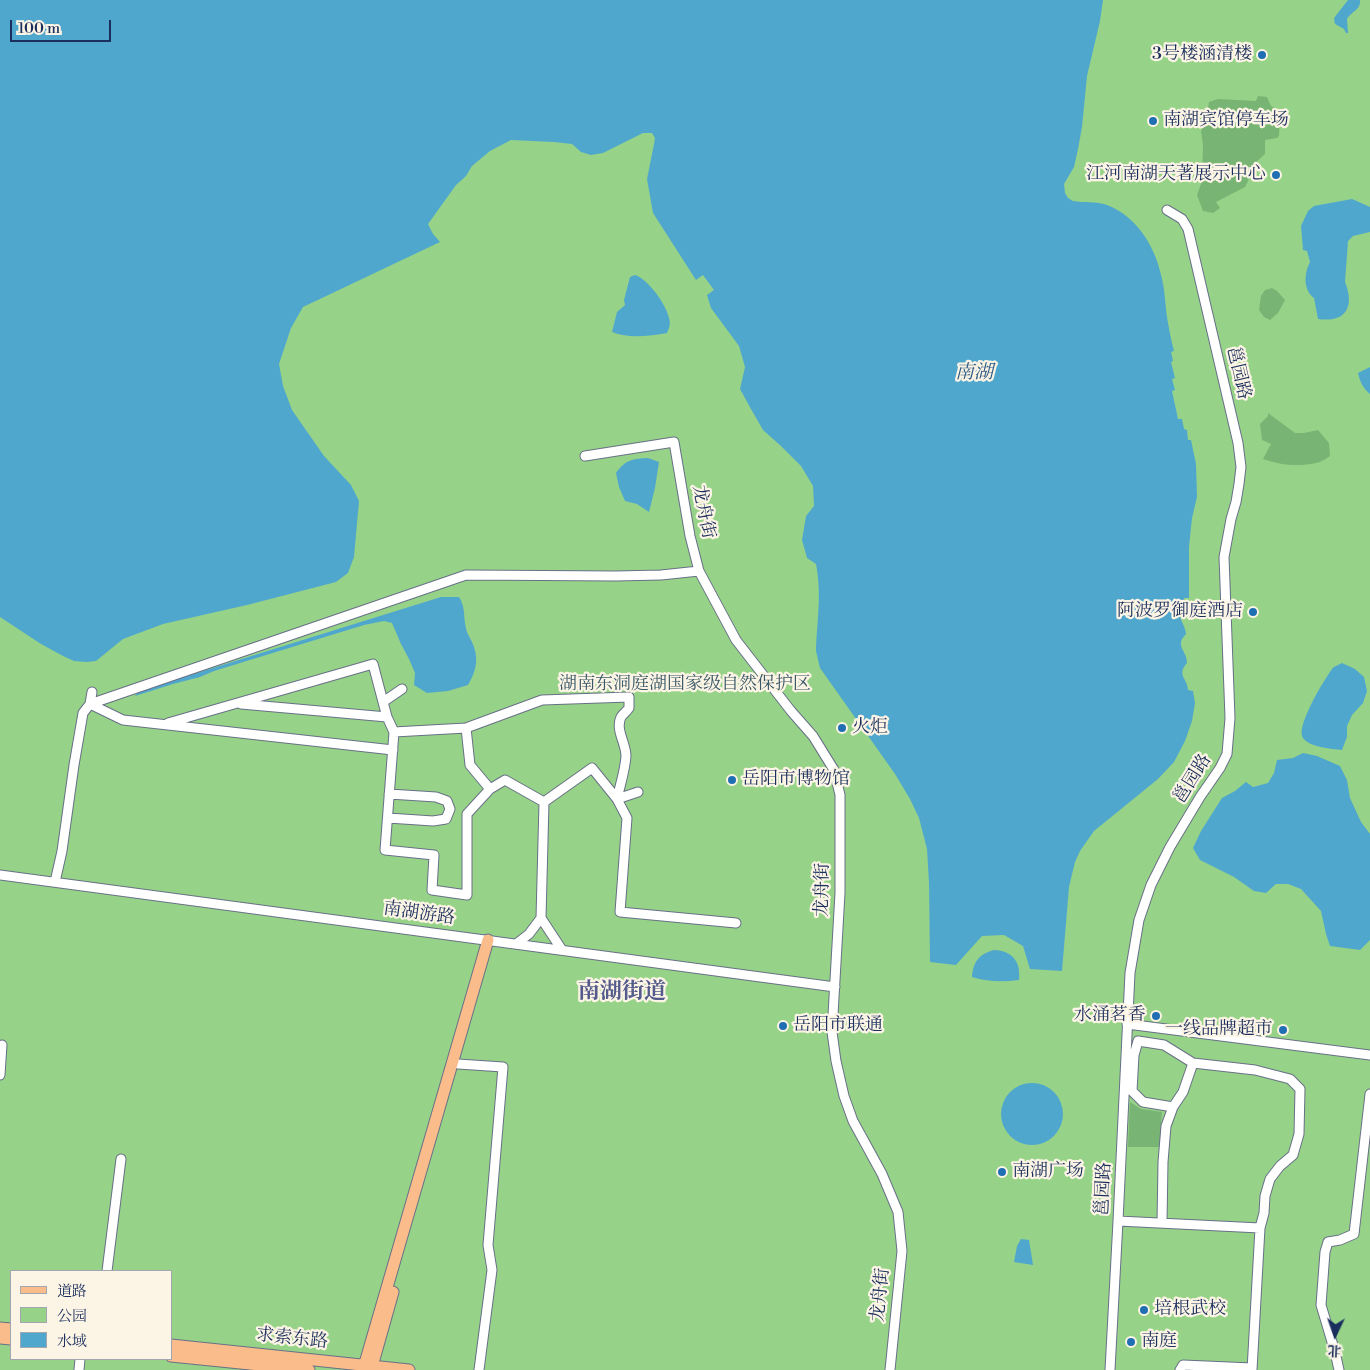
<!DOCTYPE html>
<meta charset="utf-8">
<style>
body{margin:0}
#map{position:relative;width:1370px;height:1370px;overflow:hidden;background:#f8ead3;font-family:"Libre Bodoni","Noto Serif SC",serif}
canvas{display:block}
.legend{position:absolute;left:10px;top:1270px;width:162px;height:90px;box-sizing:border-box;background:#fcf5e5;border:1px solid #a2a6af;margin:0;padding:6px 9px;list-style:none;font-size:15px;color:#1b2f5e}
.legend li{display:flex;align-items:center;gap:10px;height:25px}
.legend b{width:25px;border:1px solid #a2a6af}
.north{position:absolute;left:1310px;top:1310px;width:50px;height:50px;-webkit-text-stroke:4px #fcf5e5;paint-order:stroke;rotate:183deg;font-size:14px;font-weight:700;line-height:20px;text-align:center;color:#1b2f5e}
.north::after{content:'';display:block;margin:auto;width:18px;height:22px;background:#1b2f5e;clip-path:polygon(50% 0,100% 100%,50% 72%,0 100%)}
.scale{position:absolute;left:10px;top:20px;width:101px;height:22px;box-sizing:border-box;border:2px solid #1b2f5e;border-top:0;padding-left:6px;font-size:15px;line-height:18px;white-space:nowrap;color:#1b2f5e;-webkit-text-stroke:4px #fcf5e5;paint-order:stroke}
</style>
<div id="map">
<canvas width="1370" height="1370"></canvas>
<ul class="legend">
<li><b style="height:6px;background:#fabc8b"></b>道路</li>
<li><b style="height:14px;background:#96d388"></b>公园</li>
<li><b style="height:14px;background:#50a7cd"></b>水域</li>
</ul>
<div class="north">北</div>
<div class="scale">100 m</div>
</div>
<script>
const ctx = document.querySelector('canvas').getContext('2d');
ctx.lineJoin = 'round';
function fillPath(path, color) { ctx.fillStyle = color; ctx.fill(path, 'evenodd'); }
function strokePath(path, color, width, dash) { ctx.strokeStyle = color; ctx.lineWidth = width; ctx.lineCap = dash ? 'butt' : 'round'; ctx.setLineDash(dash || []); ctx.stroke(path); }
function write(font, color, halo, rows, align = 'center') {
  ctx.font = font + ' "Libre Bodoni","Noto Serif SC",serif'; ctx.lineWidth = 4.5; ctx.setLineDash([]); ctx.textBaseline = 'middle'; ctx.strokeStyle = halo; ctx.fillStyle = color; for (const [text, x, y, turn = 0] of rows) {
    ctx.save(); ctx.translate(x, y); ctx.rotate((+turn || 0) * Math.PI / 180); ctx.textAlign = isNaN(turn) ? turn : align; if (halo) ctx.strokeText(text, 0, 0); ctx.fillText(text, 0, 0); ctx.restore();
  }
}
const green = new Path2D(`
 M0 0H1370V1370H0ZM11 1271H171V1359H11Z`);
const forest = new Path2D(`
 M1258 96 1267 97 1271 106 1278 110 1280 115 1279 136 1277 138 1265 140V154L1255 163V176L1249 179 1245 187 1216 202 1220 208 1213 213 1203 211 1197 195 1202 181V171L1203 145 1201 131 1205 124 1209 102 1218 99 1256 101Z
 M1272 288 1277 291 1285 300 1278 313 1270 320 1264 317 1259 310 1261 296 1265 290Z
 M1268 413 1295 433H1304L1318 430 1329 443 1330 456C1326 459 1321 462 1316 463 1298 467 1279 465 1263 459L1271 444 1262 440 1260 424 1268 416Z
 M1130 1102 1141 1109 1162 1112 1159 1147H1128Z`);
const water = new Path2D(`
 M0 0H1103L1100 21 1087 76 1082 127 1078 149 1074 167 1064 184 1065 193 1068 198 1073 201C1084 203 1096 201 1107 205 1136 216 1155 246 1161 275 1165 289 1165 303 1167 317 1169 329 1171 340 1174 351L1171 352 1173 361 1171 362 1175 378 1172 379 1175 390 1172 391 1178 419H1182L1184 429 1187 430 1188 440H1191L1196 464 1197 497 1192 518 1189 547V598H1184V606C1175 618 1185 622 1186 634 1174 646 1187 650 1187 663 1176 675 1188 679 1188 690L1193 691 1195 703 1192 721 1185 741 1174 762 1158 779 1094 831 1080 851 1075 862 1069 887 1062 971 1030 969 1023 946 1004 935 982 936 956 965 930 962 929 883 927 849 919 818 910 799 895 774 820 668 816 651C817 619 822 596 816 564L807 558 802 540 806 516 814 506 813 486 801 466 781 446 763 430 751 409 740 389 745 367 739 346 711 308 707 295 714 290 703 275 696 280 653 213 647 179 654 144 655 138 652 133H643L603 153 591 155 581 152 572 144 554 142 511 140 490 151 472 166 466 176 456 185 428 224 433 234 440 242 303 307 291 328 279 364 283 386 292 410 324 456 351 485 359 501 354 557 348 573 336 582 247 605 163 624 123 639 96 661 87 662 74 661 63 656 41 644 0 617Z
 M1348 0H1360C1361 10 1352 11 1347 19L1348 33H1346L1344 29 1335 24 1334 18Z
 M1352 199 1370 207V232L1353 236 1348 241 1345 282C1355 307 1346 323 1318 319L1314 298C1303 290 1304 273 1310 262L1307 251 1303 250 1301 226 1308 211 1314 206Z
 M635 275C648 279 666 304 669 318 671 324 669 328 667 333 650 336 629 339 612 332L617 312 625 305 624 300 630 277Z
 M1370 367V394C1363 388 1360 382 1358 373Z
 M648 458 659 462 655 488 649 512 637 504 625 501 619 487 616 473C626 459 633 459 648 458Z
 M441 597H459C466 608 463 617 466 628 467 635 472 640 474 647 479 661 475 673 468 685L448 691 427 693 414 685 415 673 409 659 401 644 392 623 384 621 364 625 214 671 200 677 173 684 135 696 139 691Z
 M1342 663 1355 669 1364 677 1367 691 1363 703 1352 715 1347 726V737L1342 750C1332 749 1306 747 1302 736 1298 723 1324 680 1332 669 1334 666 1339 665 1342 663Z
 M1303 753 1317 756 1340 766 1347 780 1350 798 1361 822 1370 834V940L1360 950 1330 946 1326 934 1321 911 1301 889 1288 884H1276L1266 893 1254 891 1234 877 1200 860 1193 848 1201 831 1222 798 1235 791 1246 782 1253 787 1268 783 1274 773 1277 760 1293 758Z
 M994 950C1013 951 1021 962 1019 980 1003 982 988 982 972 977 973 962 979 954 994 950Z
 M1001 1114a31 31 0 1 1 62 0a31 31 0 1 1-62 0Z
 M1021 1239 1029 1240 1033 1265 1014 1262 1017 1246Z`);
const minor = new Path2D(`
 M585 456 674 442 690 536 699 571 736 640 791 711 813 736 834 770 840 795V893L832 1032 836 1061 844 1096 853 1121 882 1174 898 1212 902 1251 890 1370
 M92 692 90 704 123 720 393 750
 M241 704 387 717
 M168 723 373 664 383 702
 M466 728 470 765 490 789
 M394 732 387 717 383 702 402 689
 M617 799 638 792
 M544 802 505 780 490 789 467 814V895L432 890 434 855 385 850 394 732 466 728 542 700 629 697V708C627 711 623 714 621 717 615 730 626 743 626 756 625 771 620 785 617 799
 M388 818 433 821 446 819 450 809 447 801 436 797 389 794
 M0 875 835 987
 M55 882 62 851 74 765 83 713 90 704 466 575 616 576 661 575 699 571
 M541 918 544 802 592 768 617 799 627 818 620 912 736 923
 M516 944 529 934 541 918 562 950
 M1127 1024 1370 1055
 M458 1064 503 1067 488 1245 492 1270 479 1370
 M0 1075 2 1045
 M1173 1107 1143 1102 1132 1091 1134 1055 1138 1041 1164 1045 1193 1063
 M1118 1221 1260 1228 1252 1370
 M1162 1223 1163 1162 1166 1126 1173 1107 1183 1092 1193 1063 1255 1070 1290 1079 1300 1089 1299 1134 1293 1155 1280 1166 1270 1179 1265 1196 1264 1213 1260 1228
 M107 1271 121 1159
 M79 1370 80 1359
 M1110 1370 1118 1221 1130 973 1139 920 1151 885 1170 847 1200 797 1220 768 1227 754 1230 718 1224 557 1231 519 1236 502 1239 484 1241 467 1238 443 1188 229 1182 219 1167 210
 M1180 1370 1183 1365 1252 1368
 M1339 1370 1335 1352 1321 1305 1325 1252 1328 1242 1340 1240 1354 1234 1370 1094`);
const major = new Path2D(`
 M0 1328 11 1329
 M0 1338 11 1339
 M171 1345 409 1370
 M171 1356 309 1370
 M363 1370 488 940
 M371 1370 393 1292`);
const markers = [
 [1262,55,5,"#1f6fb2"],
 [1153,121,5,"#1f6fb2"],
 [1276,175,5,"#1f6fb2"],
 [1253,612,5,"#1f6fb2"],
 [842,728,5,"#1f6fb2"],
 [732,780,5,"#1f6fb2"],
 [1156,1016,5,"#1f6fb2"],
 [783,1026,5,"#1f6fb2"],
 [1283,1030,5,"#1f6fb2"],
 [1002,1172,5,"#1f6fb2"],
 [1144,1310,5,"#1f6fb2"],
 [1131,1342,5,"#1f6fb2"]
];
const poiNames = [
 ["3号楼涵清楼",1252,55,"right"],
 ["南湖宾馆停车场",1163,121],
 ["江河南湖天著展示中心",1266,175,"right"],
 ["阿波罗御庭酒店",1243,612,"right"],
 ["火炬",852,728],
 ["岳阳市博物馆",742,780],
 ["水涌茗香",1146,1016,"right"],
 ["岳阳市联通",793,1026],
 ["一线品牌超市",1273,1030,"right"],
 ["南湖广场",1012,1172],
 ["培根武校",1154,1310],
 ["南庭",1141,1342]
];
const streetNames = [
 ["邕园路",1238,373,77],
 ["龙舟街",703,512,79],
 ["邕园路",1193,779,-58],
 ["龙舟街",823,890,-89],
 ["南湖游路",419,914,8],
 ["邕园路",1104,1189,-87],
 ["龙舟街",881,1295,-84],
 ["求索东路",292,1339,6]
];
const parkNames = [
 ["湖南东洞庭湖国家级自然保护区",685,685]
];
const waterNames = [
 ["南湖",974,373]
];
const districtNames = [
 ["南湖街道",622,993]
];
fillPath(green, '#96d388');
fillPath(forest, '#78b574');
fillPath(water, '#50a7cd');
strokePath(minor, '#687087', 11);
strokePath(major, '#687087', 13);
strokePath(minor, '#fff', 9);
strokePath(major, '#fabc8b', 11);
for (const [x, y, r, color] of markers) { const dot = new Path2D(); dot.arc(x, y, r, 0, 2 * Math.PI); ctx.fillStyle = color; ctx.fill(dot); strokePath(dot, '#fcf5e5', 2); }
write('18px', '#1b2f5e', '#fcf5e5', poiNames, 'left');
write('18px', '#1b2f5e', '#fcf5e5', streetNames);
write('18px', '#3a5868', '#fcf5e5', parkNames);
write('italic 19px', '#2e5985', '#fcf5e5', waterNames);
write('bold 22px', '#535b8d', '#fcf5e5', districtNames);
</script>
